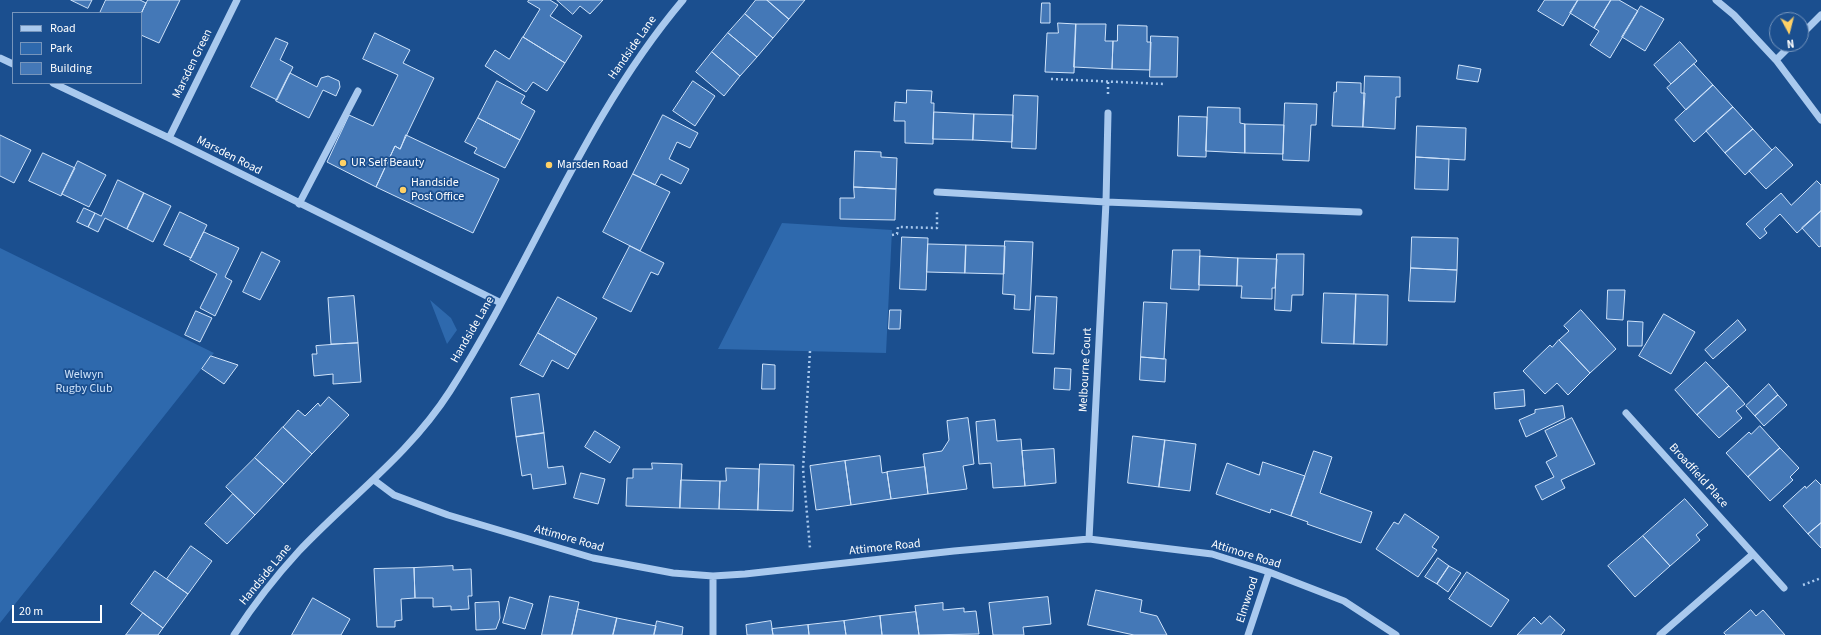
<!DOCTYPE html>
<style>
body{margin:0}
#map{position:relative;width:1821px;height:635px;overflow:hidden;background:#1b4f8f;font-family:"Source Sans 3",sans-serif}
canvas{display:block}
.legend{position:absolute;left:12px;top:12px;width:130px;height:72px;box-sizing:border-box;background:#1b4f8f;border:1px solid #7695bc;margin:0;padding:5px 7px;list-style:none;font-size:12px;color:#fff}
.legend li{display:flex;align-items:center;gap:8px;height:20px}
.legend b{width:20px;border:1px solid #7695bc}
.north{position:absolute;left:1769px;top:12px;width:40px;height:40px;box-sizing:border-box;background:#1b4f8f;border:1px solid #7695bc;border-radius:50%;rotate:173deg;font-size:11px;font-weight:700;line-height:16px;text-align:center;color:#fff}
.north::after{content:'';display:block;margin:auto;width:14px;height:18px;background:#ffd166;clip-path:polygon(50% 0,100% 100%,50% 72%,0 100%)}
.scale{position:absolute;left:12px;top:605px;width:90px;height:18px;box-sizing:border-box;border:2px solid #fff;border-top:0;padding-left:5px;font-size:12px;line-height:14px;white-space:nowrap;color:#fff;-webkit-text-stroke:3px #1b4f8f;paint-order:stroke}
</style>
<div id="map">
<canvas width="1821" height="635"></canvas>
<ul class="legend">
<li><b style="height:5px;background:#a9c9ee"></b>Road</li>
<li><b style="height:11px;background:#2e69ad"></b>Park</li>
<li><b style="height:11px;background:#4478b7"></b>Building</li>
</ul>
<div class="north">N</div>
<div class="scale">20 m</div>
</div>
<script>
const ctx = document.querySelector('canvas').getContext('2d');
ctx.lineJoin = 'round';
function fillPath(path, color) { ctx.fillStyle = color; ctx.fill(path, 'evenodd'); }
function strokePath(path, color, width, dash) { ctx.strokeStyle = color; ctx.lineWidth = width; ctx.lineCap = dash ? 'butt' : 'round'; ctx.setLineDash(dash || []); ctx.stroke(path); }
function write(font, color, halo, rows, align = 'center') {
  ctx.font = font + ' "Source Sans 3",sans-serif'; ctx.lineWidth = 3.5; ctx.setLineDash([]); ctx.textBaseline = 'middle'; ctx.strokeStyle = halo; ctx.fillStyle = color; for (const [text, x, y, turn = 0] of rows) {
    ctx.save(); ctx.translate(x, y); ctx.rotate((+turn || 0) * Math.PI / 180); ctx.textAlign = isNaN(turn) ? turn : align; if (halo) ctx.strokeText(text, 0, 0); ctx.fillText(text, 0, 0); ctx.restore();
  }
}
const green = new Path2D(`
 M782 223 892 230 886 353 718 349Z
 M0 248 214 353 0 623Z
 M430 300 451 318 457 330 447 344Z`);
const building = new Path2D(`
 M71 0H92L88 8Z
 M106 0H140L146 3 141 14 100 13Z
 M148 0H180L159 43 141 35V14Z
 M529 0H550L558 5 550 16 582 36 565 63 523 37 540 9 528 2Z
 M557 0H603L590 14 580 6 573 14Z
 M756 0H767L789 19 773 38 745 14Z
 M767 0H805L789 19Z
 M1545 0H1578L1563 26 1538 11Z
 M1578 0H1611L1594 28 1570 13Z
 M1611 0H1619L1638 11 1610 58 1590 45 1599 31 1594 28Z
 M1042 3H1050V23H1041Z
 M1641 6 1664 19 1645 51 1622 37Z
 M745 14 773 38 757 57 728 33Z
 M1058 23 1076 24 1074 73 1045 72 1047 33H1058Z
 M1076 24H1106L1105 41H1113L1112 69 1074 67Z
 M1118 25 1147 26V42H1151L1150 70 1112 69 1113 41H1117Z
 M375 33 410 50 403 63 434 78 400 149 395 146 376 187 327 162 349 115 373 126 398 75 363 59Z
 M728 33 757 57 740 76 712 52Z
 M1151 36 1178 37 1177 77H1150Z
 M523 37 565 63 547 91 533 82 526 92 485 66 495 50 509 59Z
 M276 38 288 43 280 60 293 67 277 100 251 87Z
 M1680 42 1697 61 1671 84 1654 65Z
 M712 52 740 76 724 96 696 72Z
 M1694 64 1713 85 1686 110 1667 88Z
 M1459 65 1481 69 1478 82 1457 79Z
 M290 73 317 87 321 78 328 76 339 81 340 87 336 96 323 90 309 118 276 101Z
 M1365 76 1400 77V97H1396L1395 129 1363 127Z
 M497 81 525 96 521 103 535 111 520 140 478 118Z
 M693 81 715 96 695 126 673 111Z
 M1337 82 1361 83V93H1365L1363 127 1332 126 1334 92H1336Z
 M1713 85 1733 107 1694 142 1675 120Z
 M907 90 932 91 931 103H934L933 144 905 143V121H894L895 102 906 103Z
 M1014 95 1038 96 1036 149 1012 148Z
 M1285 103 1317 104 1316 125H1311L1309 161 1283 160Z
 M1208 107 1240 108V123L1245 124V153L1206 151Z
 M1733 107 1753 129 1725 153 1706 131Z
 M934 112 974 114 973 140 933 139Z
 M974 114 1013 115 1012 142 973 140Z
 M663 115 698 133 690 148 677 142 669 159 689 169 681 184 661 174 655 185 633 174Z
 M1179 116 1207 117 1206 157 1178 156Z
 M478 118 520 140 505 168 474 153 477 148 465 142Z
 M1245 124 1284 125 1283 154 1245 153Z
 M1417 126 1466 128 1465 160 1416 157Z
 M1753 129 1772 150 1745 175 1725 153Z
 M0 135 31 150 14 183 0 176Z
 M406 135 499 179 473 233 376 187 395 146 400 149Z
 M1776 147 1793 165 1766 189 1749 171Z
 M855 151 881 152V157L897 158 896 189 854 187Z
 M43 153 75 168 61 196 29 181Z
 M1416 157 1449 159 1448 190 1415 189Z
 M78 161 106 175 89 207 62 194Z
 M633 174 670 192 640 251 603 232Z
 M118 180 144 193 127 229 105 218 98 232 88 227 95 213 101 216Z
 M1817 181 1821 185V211L1797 233 1780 214 1764 229 1767 233 1760 239 1746 224 1781 193 1791 205Z
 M854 187 896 189 895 220 840 219V198H854Z
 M144 193 171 206 153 242 127 229Z
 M84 208 95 213 88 227 77 222Z
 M1821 211V246L1819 247 1802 228Z
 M180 212 207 225 191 258 164 245Z
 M204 232 239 248 225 277 232 281 215 316 200 308 217 274 190 260Z
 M902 237 928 238 926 290 900 289Z
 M1412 237 1458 238 1457 270 1411 268Z
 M1005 241 1033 242 1030 310 1014 309 1015 295 1003 294Z
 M928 244 966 245 965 273 927 272Z
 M966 245 1005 246 1004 274 965 273Z
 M630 246 664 263 658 275 651 272 631 312 603 298Z
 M1173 250H1200L1199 290 1171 289Z
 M262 252 280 261 260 300 243 292Z
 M1277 254H1304L1303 295H1292L1291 311 1275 310Z
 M1200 256 1238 258 1237 286 1199 285Z
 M1238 258 1277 259 1275 288H1272V299L1241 298 1242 286H1237Z
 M1411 268 1457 270 1455 302 1409 301Z
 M1608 290H1625L1623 320 1607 319Z
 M1324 293 1356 294 1354 344 1322 343Z
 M1356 294 1388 295 1387 345 1354 344Z
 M354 296 358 343 331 344 328 298Z
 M1036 296 1057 297 1054 354 1033 353Z
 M558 297 597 318 576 355 538 333Z
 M1144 302 1167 303 1164 359 1141 357Z
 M890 310H901L900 329H889Z
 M1581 310 1616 349 1590 373 1559 340 1569 331 1564 326Z
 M196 311 212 318 200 342 185 335Z
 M1664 314 1695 332 1671 374 1639 356Z
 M1738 320 1746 330 1713 359 1705 350Z
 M1628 321 1643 322 1642 346H1628Z
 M538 333 576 355 568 369 552 360 543 377 520 365Z
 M1559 340 1590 373 1568 395 1557 383 1545 394 1523 371 1550 345 1552 347Z
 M358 343 361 382 333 384V374L314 376 312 354H317L316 346Z
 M211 356 238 365 224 384 202 369Z
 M1141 357 1166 359 1165 382 1140 380Z
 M1706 362 1729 386 1697 415 1675 390Z
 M763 364 775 365V389H762Z
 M1055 368 1071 369 1070 390 1054 389Z
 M1769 384 1778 395 1755 416 1746 406Z
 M1729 386 1745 404 1736 411 1742 418 1719 438 1697 415Z
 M1524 390 1525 406 1495 409 1494 393Z
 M539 394 544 433 516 437 511 398Z
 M1778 395 1787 405 1764 426 1755 416Z
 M329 397 349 415 312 454 283 427 298 410 305 416 318 403 320 406Z
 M1563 406 1565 418 1526 437 1519 420 1535 413V410Z
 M968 418 974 464 963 466 967 489 928 494 923 454 942 451 949 440 947 421Z
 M1572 418 1595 464 1561 480 1565 488 1542 500 1535 486 1554 477 1546 462 1557 456 1545 431Z
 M995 420 997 441 1021 439 1025 486 993 488 991 463 979 464 976 422Z
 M1760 426 1780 448 1748 477 1726 453 1749 432 1751 434Z
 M283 427 312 454 284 484 255 458Z
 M595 431 620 447 610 463 585 447Z
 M544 433 548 468 563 466 566 484 533 489 531 474 522 476 516 437Z
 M1133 436 1165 440 1159 487 1128 483Z
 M1165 440 1196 444 1190 491 1159 487Z
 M1780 448 1799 468 1790 477 1793 480 1770 501 1748 477Z
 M1054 449 1056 483 1025 486 1022 451Z
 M1314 451 1332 457 1320 493 1372 512 1361 543 1307 524 1308 522 1291 516Z
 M880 456 882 473 887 472 891 499 851 505 845 461Z
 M255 458 284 484 255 515 226 487Z
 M845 461 851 505 816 510 810 466Z
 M1263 462 1305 476 1291 516 1271 509 1270 513 1216 494 1227 463 1259 475Z
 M652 463 682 464 680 508 626 506 627 478H633V469H652Z
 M760 464 794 465 793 511 758 510Z
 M925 467 928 494 891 499 887 472Z
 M726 468 759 469 758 510 719 509 720 481H726Z
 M581 473 605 479 598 504 574 498Z
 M681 480 720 481 719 509 680 508Z
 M1816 480 1821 485V523L1808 534 1783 506 1805 486 1806 488Z
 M233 494 255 515 227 544 205 524Z
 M1685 499 1708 525 1696 535 1700 540 1670 566 1643 536Z
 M1405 514 1439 537 1432 547 1437 550 1418 577 1376 549 1394 522 1398 524Z
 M1821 523V548L1808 534Z
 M1643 536 1670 566 1635 597 1608 566Z
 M191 546 212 561 188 594 167 579Z
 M1438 558 1449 566 1437 584 1425 577Z
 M453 566V570L471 569 472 596H468L469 609 451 610V606L433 607V598H415L414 568Z
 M1449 566 1461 573 1448 592 1437 584Z
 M414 568 415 598 401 599 402 620 395 621V627H377L374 569Z
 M155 571 188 594 163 628 131 604Z
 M1467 572 1509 600 1491 627 1449 599Z
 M1096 590 1142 600 1140 612 1157 616 1167 635H1134L1088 625Z
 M550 596 579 602 572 635H542Z
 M510 597 533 604 525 629 503 623Z
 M1048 597 1051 624 1023 627 1024 635H993L989 603Z
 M313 598 350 619 341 635H292Z
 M499 602 500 618 496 629 476 630 475 603Z
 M943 603V610L964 608V612L976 611 979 634 919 635 915 606Z
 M578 609 617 618 613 635H572Z
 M1751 610 1756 616 1763 610 1785 635H1726L1724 633Z
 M916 612 919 635H882L880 616Z
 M143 613 163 628 158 635H126Z
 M880 616 882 635H846L844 621Z
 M1550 616 1565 630 1561 635H1517L1534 617 1541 624Z
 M617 618 656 626 654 635H613Z
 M657 621 683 627 682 635H654Z
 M771 621 773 635H747L746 625Z
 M844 621 846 635H809L808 625Z
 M808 625 809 635H773L772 629Z`);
const path = new Path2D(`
 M1051 79 1164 84
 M1108 82V94
 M892 235 897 234 898 227 937 228V210
 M810 351 803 469 810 548
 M1803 585 1821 578`);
const minor = new Path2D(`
 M1716 0 1734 15 1776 60 1821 120
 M1801 35 1821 15
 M0 58 13 64
 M1776 60 1792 44
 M53 83 169 138 501 303
 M169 138 237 0
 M937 192 1106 202 1359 212
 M299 204 358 91
 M1626 413 1784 588
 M374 480 394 495 448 515 593 558 673 573 713 576 745 574 954 551 1089 539 1212 554 1269 572 1344 601 1396 635
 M1089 539 1106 202 1108 113
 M234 635C252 607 276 576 299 551 350 497 409 455 450 391 532 263 584 117 683 0
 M713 635V576
 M1248 635 1269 572
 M1660 635 1753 554`);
const markers = [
 [343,163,4,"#ffd166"],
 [549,165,4,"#ffd166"],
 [403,190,4,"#ffd166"]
];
const streetNames = [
 ["Handside Lane",633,48,-55],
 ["Marsden Green",193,64,-64],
 ["Marsden Road",229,156,27],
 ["Handside Lane",473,330,-60],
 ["Melbourne Court",1086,370,-87],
 ["Broadfield Place",1698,476,48],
 ["Attimore Road",569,539,16],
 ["Attimore Road",885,548,-6],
 ["Attimore Road",1246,555,17],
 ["Handside Lane",266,575,-51],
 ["Elmwood",1248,600,-72]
];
const poiNames = [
 ["UR Self Beauty",351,163],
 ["Marsden Road",557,165],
 ["Handside",411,183],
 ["Post Office",411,197]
];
const parkNames = [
 ["Welwyn",84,375],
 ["Rugby Club",84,389]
];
fillPath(green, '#2e69ad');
fillPath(building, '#4478b7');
strokePath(building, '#cfe3fa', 1);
strokePath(path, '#a9c9ee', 2.5, [2, 3]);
strokePath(minor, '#a9c9ee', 7);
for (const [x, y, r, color] of markers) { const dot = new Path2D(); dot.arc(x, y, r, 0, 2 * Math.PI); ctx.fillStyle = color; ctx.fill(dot); strokePath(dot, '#1b4f8f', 1.5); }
write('12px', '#fff', '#1b4f8f', streetNames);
write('12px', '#fff', '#1b4f8f', poiNames, 'left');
write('12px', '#cfe3fa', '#1b4f8f', parkNames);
</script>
